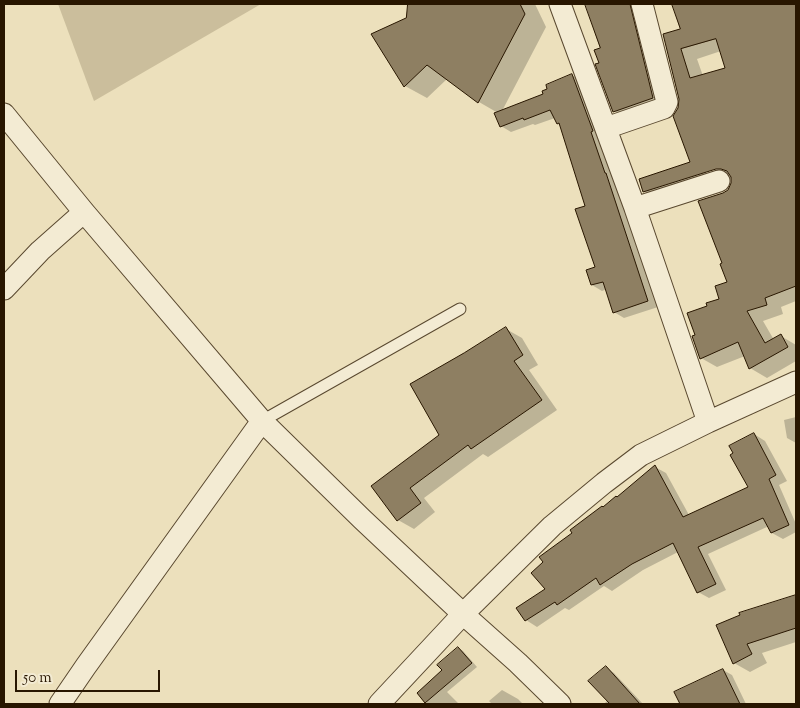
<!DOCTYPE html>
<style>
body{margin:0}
#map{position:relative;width:800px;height:708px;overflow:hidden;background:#ece0bc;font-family:"Sorts Mill Goudy",serif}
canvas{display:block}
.frame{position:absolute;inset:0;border:5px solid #281600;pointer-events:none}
.scale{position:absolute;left:15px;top:670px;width:145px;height:22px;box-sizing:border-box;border:2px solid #281600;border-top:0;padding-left:6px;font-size:15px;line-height:18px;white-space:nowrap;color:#281600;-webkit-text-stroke:4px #f3ebd3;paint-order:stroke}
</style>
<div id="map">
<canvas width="800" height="708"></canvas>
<div class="frame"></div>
<div class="scale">50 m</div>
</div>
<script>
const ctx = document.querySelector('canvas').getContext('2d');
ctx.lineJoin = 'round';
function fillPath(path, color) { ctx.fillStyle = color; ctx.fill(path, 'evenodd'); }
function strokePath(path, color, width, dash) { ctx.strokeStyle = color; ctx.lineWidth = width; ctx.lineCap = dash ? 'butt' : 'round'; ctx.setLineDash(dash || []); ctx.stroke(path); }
const green = new Path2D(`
 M58 4H261L94 101Z`);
const shadow = new Path2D(`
 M409 4H535L546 27 502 111 545 95 572 75 583 81 658 307 624 318 614 312 607 289 602 291 592 285 596 268 587 206 561 126 558 124 555 118 535 125 533 124 511 132 501 126 498 113 479 102 447 79 427 98 405 86 407 19Z
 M586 4H643L669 108 631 121 614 111 600 64 602 49Z
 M671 4H796V301L781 307 783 314 763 321 774 340 781 336 796 345V361L767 378 750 368 745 356 717 367 701 358 697 336 708 307 720 300 728 283 724 264 723 194 729 191 733 183 732 178 661 201 644 191 691 163 679 108 680 99 664 35 682 29 674 6ZM721 51 727 69 703 76 697 59ZM721 166 722 168 706 173V171Z
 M506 329 522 338 538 365 529 370 557 410 488 457 483 454 424 498 435 512 414 529 398 520 372 486 440 435Z
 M796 417V443L787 438 784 420Z
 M754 434 765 441 787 481 779 485 796 524V532L783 539 772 533 769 526 708 554 726 590 709 598 698 592 678 552 643 570 612 591 604 586 569 610 565 608 537 627 526 620 518 608 547 589 574 533 655 467 666 473 689 515 749 488Z
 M796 596V642L762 653 767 663 750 672 734 663 741 614Z
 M458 648 463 651 477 667 447 692 459 704H426L427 703 418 693 443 670Z
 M606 668 614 673 643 704H604L608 700Z
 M723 670 732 675 746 704H678Z
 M502 690 518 699 523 704H492L489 701Z`);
const building = new Path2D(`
 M408 4H520L525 14 478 103 427 65 404 87 371 34 406 18Z
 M585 4H630L653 98 613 112 595 64 599 63 594 50 600 48Z
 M672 4H796V286L765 298 767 305 747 311 765 343 781 334 788 347 749 369 738 342 700 359 692 336 695 335 687 313 707 306 706 303 719 299 715 286 727 282 720 264 722 263 698 201 723 193 728 190 731 183V177L727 171 721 169H716L643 192 639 179 690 162 673 116 678 108 679 99 663 34 680 29ZM716 39 725 68 690 78 681 49Z
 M572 74 593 131 591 132 605 173H606L648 301 613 313 603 282 591 285 586 270 595 267 575 209 585 206 559 123 557 124 550 110 524 120 523 118 500 127 494 113 543 94 542 91 547 89 546 85Z
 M506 327 523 355 514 361 542 400 471 449 468 445 410 488 421 503 397 521 371 486 439 435 410 384 464 353Z
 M754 433 776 475 769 479 789 525 771 533 763 518 698 547 716 584 697 593 673 543 632 564 600 585 596 578 557 605 555 602 525 621 516 608 545 589 531 573 543 562 539 557 572 533 570 530 602 506 603 507 616 496 617 497 655 465 683 517 748 487 730 455 733 453 729 446Z
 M796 595V628L747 644 752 654 733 664 716 625 740 615 739 613Z
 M458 647 472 663 425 703 417 693 442 670 437 665Z
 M606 666 640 704H610L588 681Z
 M723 669 740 704H680L674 692Z`);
const service = new Path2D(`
 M262 421 460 309`);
const minor = new Path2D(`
 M560 4 635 208 708 422
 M4 114 84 212 262 421 362 519 463 614 518 663 560 704
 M606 128 664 108 667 102 642 4
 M635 208 719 181
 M4 289 40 251 84 212
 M60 704 86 666 262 421
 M379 704 463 614 552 526 604 483 641 455 708 422 796 382`);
fillPath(green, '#cbbe9c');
fillPath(shadow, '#0003');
fillPath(building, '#8e7f62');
strokePath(building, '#281600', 1);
strokePath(service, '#59482f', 13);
strokePath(minor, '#59482f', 23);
strokePath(service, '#f3ebd3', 11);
strokePath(minor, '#f3ebd3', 21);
</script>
